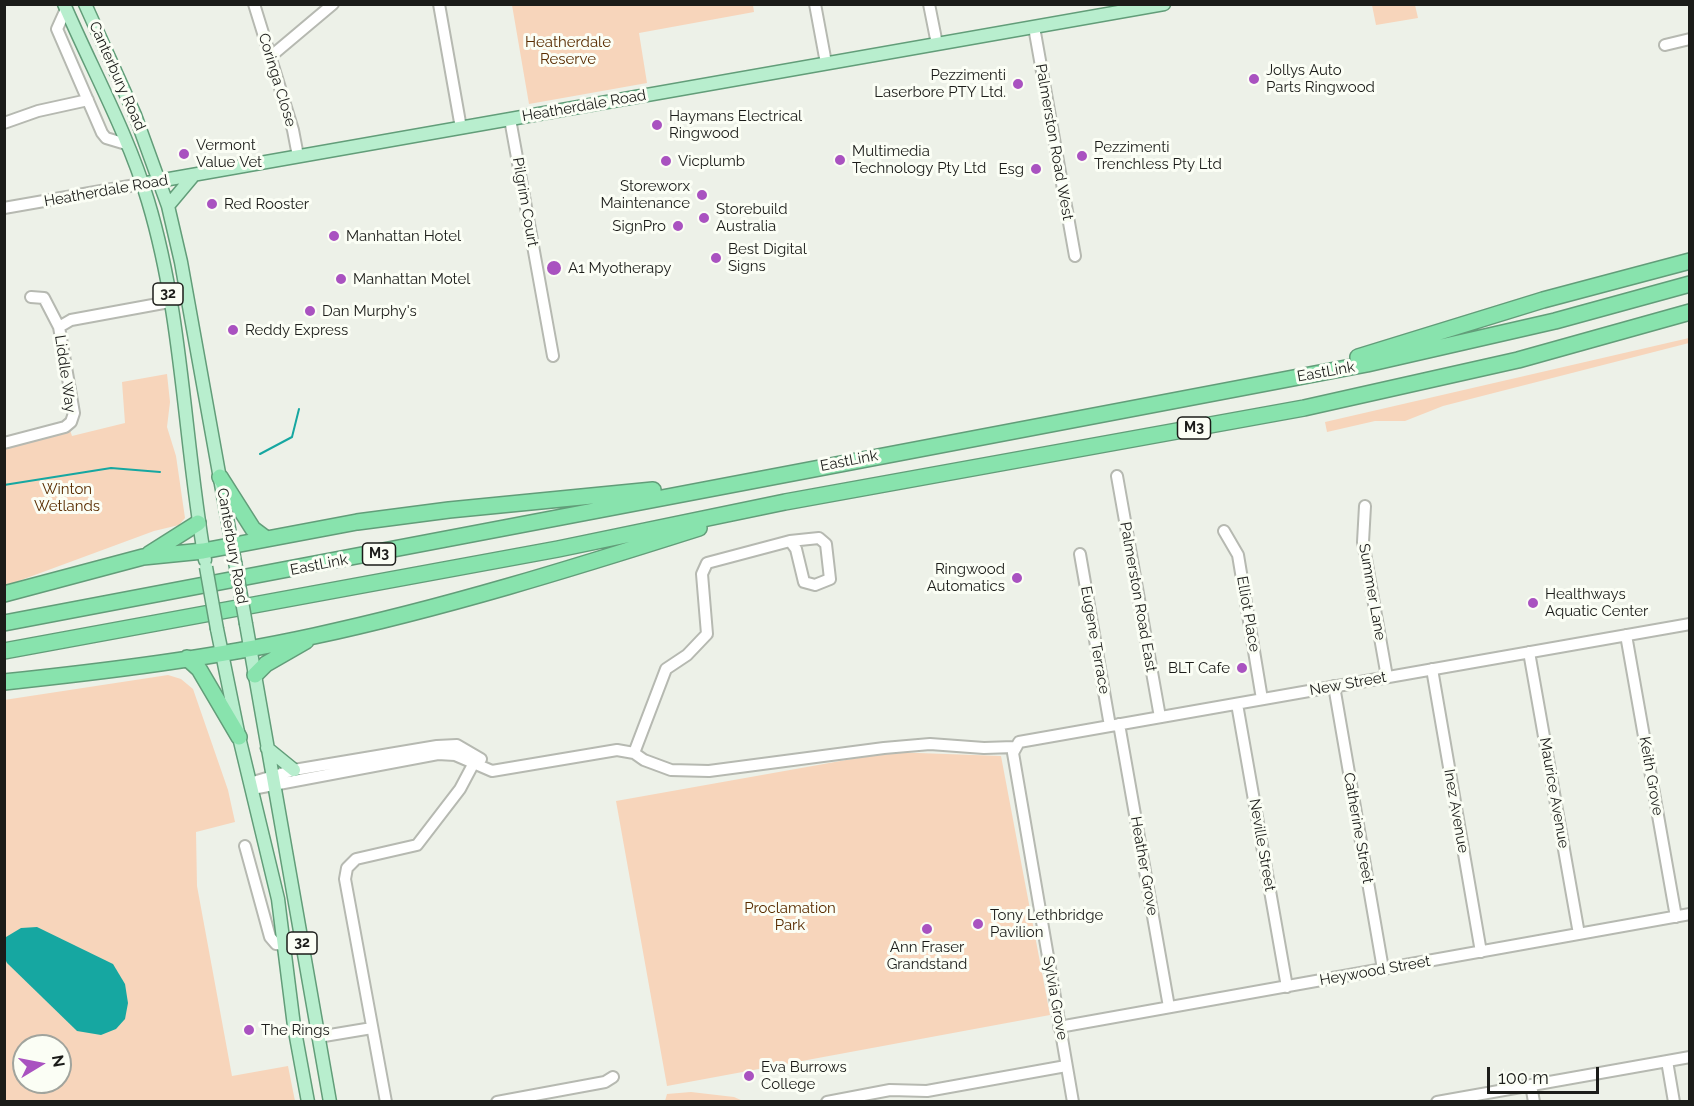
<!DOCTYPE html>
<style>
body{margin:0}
#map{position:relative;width:1694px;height:1106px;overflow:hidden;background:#edf1e8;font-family:Raleway,sans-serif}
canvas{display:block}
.frame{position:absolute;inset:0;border:6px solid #1b1c19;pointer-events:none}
.north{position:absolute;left:12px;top:1034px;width:60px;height:60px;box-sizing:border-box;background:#fbfef5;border:2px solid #a1a49d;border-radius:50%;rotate:80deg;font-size:16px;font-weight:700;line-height:24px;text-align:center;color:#1b1c19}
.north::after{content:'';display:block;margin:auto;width:21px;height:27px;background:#a952c0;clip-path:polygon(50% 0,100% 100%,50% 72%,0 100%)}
.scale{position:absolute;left:1487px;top:1067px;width:112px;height:27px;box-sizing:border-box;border:3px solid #1b1c19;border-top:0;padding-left:8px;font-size:18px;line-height:21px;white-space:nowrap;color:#1b1c19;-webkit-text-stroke:4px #fbfef5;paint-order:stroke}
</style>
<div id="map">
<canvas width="1694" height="1106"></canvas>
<div class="frame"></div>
<div class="north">N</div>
<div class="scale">100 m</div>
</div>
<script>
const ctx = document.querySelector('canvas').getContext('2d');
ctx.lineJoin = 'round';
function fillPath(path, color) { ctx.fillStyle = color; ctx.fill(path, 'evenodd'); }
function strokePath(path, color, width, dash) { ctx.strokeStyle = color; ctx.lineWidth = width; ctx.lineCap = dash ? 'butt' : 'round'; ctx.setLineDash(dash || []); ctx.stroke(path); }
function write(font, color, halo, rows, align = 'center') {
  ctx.font = font + ' Raleway,sans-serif'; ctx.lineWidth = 6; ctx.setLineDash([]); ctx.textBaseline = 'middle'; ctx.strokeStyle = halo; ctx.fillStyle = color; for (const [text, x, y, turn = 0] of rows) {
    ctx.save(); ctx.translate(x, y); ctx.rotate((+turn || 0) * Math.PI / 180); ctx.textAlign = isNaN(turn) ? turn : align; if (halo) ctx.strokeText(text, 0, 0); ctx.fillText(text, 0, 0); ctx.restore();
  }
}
const green = new Path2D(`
 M753 5 754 12 639 33 647 83 529 104 512 5Z
 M1372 5H1415L1418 18 1376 25Z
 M1689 338V343L1443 406 1405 421H1375L1327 432 1325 422Z
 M167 374 170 402 167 427 176 456 185 518 179 525 154 531 5 586V448L70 430 72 436 125 423 122 382Z
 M168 675 181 679 193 689 228 790 235 822 196 832 197 886 232 1076 288 1066 295 1101H5L4 700ZM24 1046H60V1082H24Z
 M891 752 1001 756 1050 1015 667 1086 616 801Z
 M691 1092 734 1097 743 1101H665L667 1094Z`);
const water = new Path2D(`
 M37 927 113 964 125 984 128 1003 125 1019 116 1029 101 1035 77 1031 7 963 4 957 6 937 21 928Z`);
const stream = new Path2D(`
 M260 454 292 437 299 409
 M4 485 111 468 160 472`);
const minor = new Path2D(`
 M254 4 293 130 298 156
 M439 4 461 128
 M815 4 826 63
 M929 4 937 44
 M66 9 57 29 102 133 106 138 126 144
 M1034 27 1075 256
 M1665 45 1690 39
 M270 57 333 4
 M510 119 553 356
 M4 123 38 111 88 100
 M4 208 141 184
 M31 297 44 298 59 327
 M4 443 65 427 71 422 74 413 59 327 71 320 169 302
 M1117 476 1160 717
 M1365 506 1363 542 1387 677
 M1224 531 1238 555 1262 699
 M1080 554 1110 726
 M1626 635 1676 917
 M1529 652 1579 934
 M1432 669 1481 952
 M1334 686 1383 969
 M1237 704 1287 987
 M1119 724 1169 1007
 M634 753 666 669 687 655 707 634 702 574 707 563 790 541 819 538 826 544 830 579 815 585 804 582 796 549 790 541
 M250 783 294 770 437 746 457 745 481 759
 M252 789 438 754 455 755 492 771 617 750 634 753 644 760 671 770 709 771 884 748 930 744 984 748 1014 747
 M245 846 270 937 276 944 285 945
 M1059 1027 1690 914
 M318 1037 372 1028
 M1667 1061 1674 1102
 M1531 1085 1534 1102
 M386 1102 345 879 347 868 356 859 417 845 460 789 477 757
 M497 1102 605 1082 613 1077
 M827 1102 890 1090 927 1091 1066 1066
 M1073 1102 1013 753 1019 742 1690 624
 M1437 1102 1690 1057`);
const major = new Path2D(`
 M64 4C92 69 128 134 148 201 183 317 184 441 205 560
 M85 4 135 115 168 206 181 262 235 562
 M141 184 1164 4
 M168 206 194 175
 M246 624 330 1102
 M217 629 239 737 278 899 294 1026 308 1102
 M267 748 294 770`);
const highway = new Path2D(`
 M1358 357 1543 300 1690 261
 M220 477 253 529 265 538
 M149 554 198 523
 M4 594 143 557 203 551 357 522 449 510 653 490
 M4 623 1367 364 1555 321 1690 284
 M4 651 558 549 785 502 1304 408 1518 360 1690 312
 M187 658 199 669 239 737
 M255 675 266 664 306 641
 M4 682C108 671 213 658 314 636 444 608 573 568 699 528`);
const majorBridge = new Path2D(`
 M235 562 246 624
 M206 567 217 629`);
const markers = [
 [1254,79,6,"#a952c0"],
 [1018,84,6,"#a952c0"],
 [657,125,6,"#a952c0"],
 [184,154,6,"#a952c0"],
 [1082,156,6,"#a952c0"],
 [840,160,6,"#a952c0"],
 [666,161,6,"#a952c0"],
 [1036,169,6,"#a952c0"],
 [702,195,6,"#a952c0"],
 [212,204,6,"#a952c0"],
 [704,218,6,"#a952c0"],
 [678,226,6,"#a952c0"],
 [334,236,6,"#a952c0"],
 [716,258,6,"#a952c0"],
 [554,268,8,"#a952c0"],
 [341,279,6,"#a952c0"],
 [310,311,6,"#a952c0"],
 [233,330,6,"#a952c0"],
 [1017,578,6,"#a952c0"],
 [1533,603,6,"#a952c0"],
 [1242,668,6,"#a952c0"],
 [978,924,6,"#a952c0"],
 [927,929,6,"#a952c0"],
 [249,1030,6,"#a952c0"],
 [749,1076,6,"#a952c0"]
];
const shields = [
 [168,294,30],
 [1194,428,33],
 [379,554,33],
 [302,943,30]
];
const shieldNames = [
 ["32",168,294],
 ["M3",1194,428],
 ["M3",379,554],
 ["32",302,943]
];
const parkNames = [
 ["Heatherdale",568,42],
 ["Reserve",568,59],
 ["Winton",67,489],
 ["Wetlands",67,506],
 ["Proclamation",790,908],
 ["Park",790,925]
];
const poiNames = [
 ["Jollys Auto",1266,70],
 ["Parts Ringwood",1266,87],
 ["Pezzimenti",1006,75,"right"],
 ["Laserbore PTY Ltd.",1006,92,"right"],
 ["Haymans Electrical",669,116],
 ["Ringwood",669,133],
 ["Vermont",196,145],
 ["Value Vet",196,162],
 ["Pezzimenti",1094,147],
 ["Trenchless Pty Ltd",1094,164],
 ["Multimedia",852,151],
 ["Technology Pty Ltd",852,168],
 ["Vicplumb",678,161],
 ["Esg",1024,169,"right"],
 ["Storeworx",690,186,"right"],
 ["Maintenance",690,203,"right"],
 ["Red Rooster",224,204],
 ["Storebuild",716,209],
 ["Australia",716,226],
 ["SignPro",666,226,"right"],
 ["Manhattan Hotel",346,236],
 ["Best Digital",728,249],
 ["Signs",728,266],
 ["A1 Myotherapy",568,268],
 ["Manhattan Motel",353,279],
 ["Dan Murphy's",322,311],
 ["Reddy Express",245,330],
 ["Ringwood",1005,569,"right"],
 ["Automatics",1005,586,"right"],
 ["Healthways",1545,594],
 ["Aquatic Center",1545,611],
 ["BLT Cafe",1230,668,"right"],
 ["Tony Lethbridge",990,915],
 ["Pavilion",990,932],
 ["Ann Fraser",927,947,"center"],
 ["Grandstand",927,964,"center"],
 ["The Rings",261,1030],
 ["Eva Burrows",761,1067],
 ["College",761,1084]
];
const streetNames = [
 ["Canterbury Road",117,76,66],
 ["Coringa Close",277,80,73],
 ["Heatherdale Road",584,106,-10],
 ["Palmerston Road West",1054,142,80],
 ["Heatherdale Road",106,191,-10],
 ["Pilgrim Court",525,202,80],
 ["EastLink",1326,372,-10],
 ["Liddle Way",65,374,82],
 ["EastLink",849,461,-11],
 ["Canterbury Road",232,546,80],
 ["EastLink",319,565,-11],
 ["Summer Lane",1372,592,80],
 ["Palmerston Road East",1138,597,80],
 ["Elliot Place",1248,614,80],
 ["Eugene Terrace",1095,640,80],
 ["New Street",1348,684,-10],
 ["Keith Grove",1651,776,80],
 ["Maurice Avenue",1554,793,80],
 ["Inez Avenue",1456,811,80],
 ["Catherine Street",1358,828,80],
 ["Neville Street",1262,845,80],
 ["Heather Grove",1144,866,80],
 ["Heywood Street",1375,971,-10],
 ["Sylvia Grove",1055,998,80]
];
fillPath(green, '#f7d5bb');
fillPath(water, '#16a7a1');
strokePath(stream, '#16a7a1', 2);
strokePath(minor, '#b6b9b1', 14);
strokePath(major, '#629d79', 15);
strokePath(highway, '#629d79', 18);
strokePath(minor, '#fff', 10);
strokePath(major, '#b8eece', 12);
strokePath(highway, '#88e3ad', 15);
strokePath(majorBridge, '#629d79', 15, []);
strokePath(majorBridge, '#b8eece', 12);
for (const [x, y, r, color] of markers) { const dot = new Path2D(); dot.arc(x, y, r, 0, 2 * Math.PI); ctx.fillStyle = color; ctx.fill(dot); strokePath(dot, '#fbfef5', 2); }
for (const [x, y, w] of shields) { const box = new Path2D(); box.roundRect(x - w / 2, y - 11, w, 22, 4.5); ctx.fillStyle = '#fbfef5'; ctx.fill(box); strokePath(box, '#1b1c19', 1.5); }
write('bold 14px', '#1b1c19', null, shieldNames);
write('15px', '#592c00', '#fbfef5', parkNames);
write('15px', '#1b1c19', '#fbfef5', poiNames, 'left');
write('15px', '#1b1c19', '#fbfef5', streetNames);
</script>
